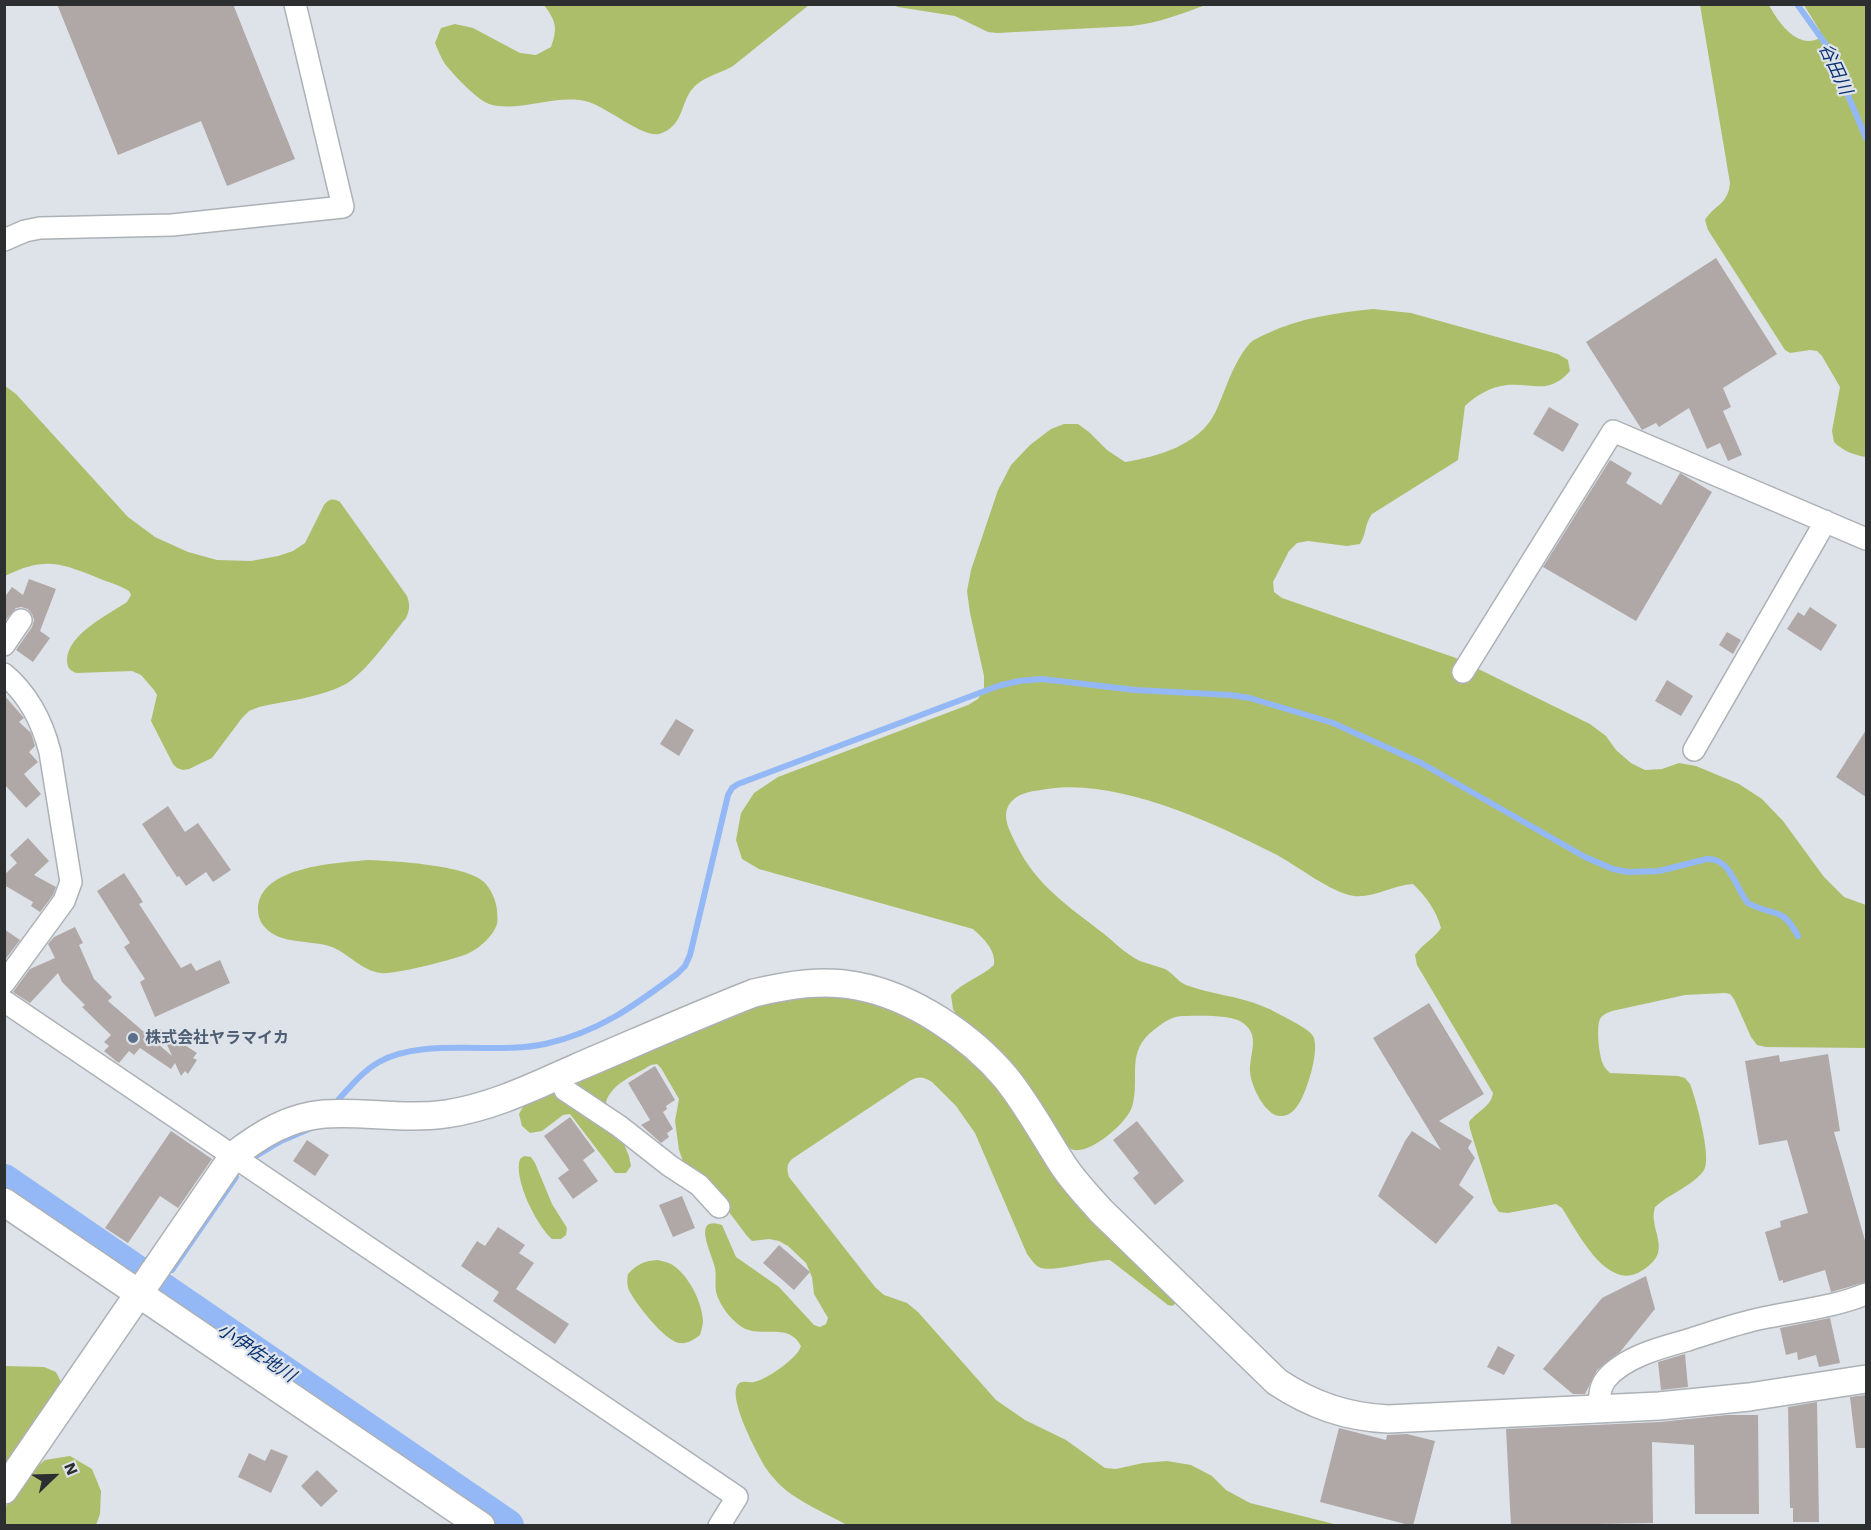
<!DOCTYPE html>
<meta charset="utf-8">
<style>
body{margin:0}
#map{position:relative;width:1871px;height:1530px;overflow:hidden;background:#dde3e8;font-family:"Work Sans",sans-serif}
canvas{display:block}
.frame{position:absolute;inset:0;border:6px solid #2c2e30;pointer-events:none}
.north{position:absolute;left:24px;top:1446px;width:60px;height:60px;-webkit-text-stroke:4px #dde3e8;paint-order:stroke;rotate:67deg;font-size:16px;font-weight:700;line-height:24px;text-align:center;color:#2c2e30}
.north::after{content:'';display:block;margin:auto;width:21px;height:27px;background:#2c2e30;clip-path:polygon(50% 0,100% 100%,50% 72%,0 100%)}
</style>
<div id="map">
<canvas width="1871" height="1530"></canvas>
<div class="frame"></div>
<div class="north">N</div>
</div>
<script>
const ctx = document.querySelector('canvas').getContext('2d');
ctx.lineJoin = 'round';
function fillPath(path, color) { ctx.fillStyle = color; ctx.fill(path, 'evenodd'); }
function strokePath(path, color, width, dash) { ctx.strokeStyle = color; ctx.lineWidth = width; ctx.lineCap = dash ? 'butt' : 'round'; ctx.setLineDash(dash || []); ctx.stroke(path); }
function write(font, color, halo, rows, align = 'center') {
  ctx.font = font + ' "Work Sans","Noto Sans JP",sans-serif'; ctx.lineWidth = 4.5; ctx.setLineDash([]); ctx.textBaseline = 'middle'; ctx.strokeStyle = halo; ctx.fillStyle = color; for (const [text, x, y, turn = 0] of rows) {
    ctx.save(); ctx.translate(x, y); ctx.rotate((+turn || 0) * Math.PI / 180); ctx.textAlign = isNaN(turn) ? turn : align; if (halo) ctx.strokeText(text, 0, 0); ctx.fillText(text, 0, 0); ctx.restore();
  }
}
const green = new Path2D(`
 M544 5H809L733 66C721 73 706 76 696 85 679 100 686 126 659 134 642 138 605 105 585 101 555 94 518 113 489 104 476 99 454 75 445 64 441 58 438 50 435 43L441 28 455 24 473 28 520 53 536 55 551 47C558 28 556 21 544 5Z
 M893 5H1206C1181 14 1158 23 1132 26L997 33 988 32 955 16 898 7Z
 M1700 5H1769C1778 22 1797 50 1820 38V31L1804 5H1866V457C1854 455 1843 451 1834 442L1832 431 1840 387 1822 356 1817 351 1810 350 1790 353 1785 350 1708 230 1705 220C1715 204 1728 205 1730 183Z
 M1373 309 1411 313 1558 354 1568 360 1570 371C1549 395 1534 383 1507 385 1490 387 1477 395 1465 406L1458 460 1372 514C1364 525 1367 533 1360 544L1347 546 1308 541 1297 543 1289 551 1273 582 1274 592 1282 598 1456 658 1590 724 1606 736 1616 750 1631 763 1645 770 1662 769 1679 763 1696 766 1739 784 1762 799 1783 821 1824 877 1844 897 1866 905V1048L1766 1047 1757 1045 1751 1037 1734 999 1730 994 1725 993 1685 995 1612 1011C1607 1013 1603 1014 1600 1019 1596 1027 1599 1058 1604 1066 1604 1067 1610 1073 1610 1073L1678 1076 1685 1078 1690 1084C1696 1099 1708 1146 1706 1162 1706 1166 1704 1171 1701 1174 1689 1187 1668 1195 1655 1207 1654 1211 1653 1216 1654 1221 1655 1231 1661 1242 1658 1253 1656 1260 1649 1266 1643 1270 1608 1295 1577 1231 1562 1208L1556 1204 1508 1213 1499 1212 1493 1203 1470 1129 1469 1122C1477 1111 1491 1107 1493 1093L1417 965 1415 955C1422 944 1434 939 1441 928 1437 912 1426 896 1413 884 1392 885 1369 901 1349 895 1324 888 1297 865 1273 853 1212 822 1117 778 1047 789 1035 791 1019 792 1011 802 1000 815 1010 831 1016 844 1035 884 1069 907 1103 933 1115 943 1126 954 1140 961 1148 964 1157 966 1165 969 1173 973 1177 981 1186 985 1210 994 1238 996 1262 1006 1273 1010 1282 1016 1292 1021 1299 1025 1308 1029 1313 1036 1320 1049 1308 1087 1301 1100 1297 1107 1291 1116 1282 1116 1266 1118 1251 1086 1250 1072 1249 1054 1261 1036 1243 1023 1231 1014 1199 1016 1184 1016 1172 1016 1164 1022 1155 1029 1124 1052 1141 1077 1132 1107 1127 1123 1088 1157 1071 1149 1069 1148 1062 1141 1061 1140L960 1020 953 1009 951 995C963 982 981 977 994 965 996 950 984 939 973 929L759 869 742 859 736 840 741 813 754 793 778 777 968 705 978 699 984 689V676L970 613 967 591 971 570 998 490 1011 465 1030 445 1051 429 1064 424H1078L1089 432 1107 450 1125 462C1157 457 1199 445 1215 413 1226 390 1232 364 1250 343 1254 339 1260 337 1266 334 1299 318 1336 313 1373 309Z
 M4 385 16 394 128 517 155 537 188 552 217 560 251 561 278 556 293 551 305 543 324 505C329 499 333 498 340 502L407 596C410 604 410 610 406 618 390 637 365 674 344 685 318 698 286 701 259 707L249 711 242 718 212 758 189 769 183 770 177 768 173 764 151 721 157 695 154 690 141 675 132 671 77 673C69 671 67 667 67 659 69 633 108 615 127 602L131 595 129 591C119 585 108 582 98 578 59 562 44 557 5 576Z
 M368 860C394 861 466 865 484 882 491 889 496 900 497 910 497 914 498 920 497 924 493 936 481 947 469 953 457 959 393 975 381 973 362 971 349 954 332 947 316 941 289 943 275 935 265 930 258 921 258 910 258 866 337 863 368 860Z
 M823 995C833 995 845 995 855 997 911 1008 958 1045 996 1085L1175 1300V1304L1172 1306 1168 1305 1110 1260C1093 1260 1055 1272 1041 1268 1035 1266 1031 1259 1027 1254L975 1133 956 1106 932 1082C924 1077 920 1076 911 1080L792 1159C786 1165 787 1169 789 1177L875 1287 884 1295 907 1303 918 1312 996 1400 1025 1420 1066 1440 1105 1468 1116 1469 1143 1463 1167 1461 1191 1465 1212 1476 1226 1490 1250 1503 1338 1525H847C829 1515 808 1506 791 1494 781 1487 772 1477 765 1467 757 1453 729 1401 737 1386 741 1379 748 1383 754 1382 767 1379 797 1359 801 1346 787 1320 759 1341 739 1325 731 1319 723 1309 719 1300 713 1289 717 1280 715 1268 713 1256 690 1214 722 1225L736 1257 779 1287 814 1325 820 1327 826 1324 828 1318 814 1294 812 1277 806 1263 788 1246 779 1241 769 1239 752 1241 747 1236 723 1204 684 1164 679 1150 675 1121 679 1099 661 1068 657 1064 651 1065C635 1075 612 1083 606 1102L629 1156 631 1166 626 1173H615L570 1114 563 1115 542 1131 530 1133 522 1126 519 1114 524 1105 533 1099 757 1005 790 997Z
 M524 1156 531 1157 535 1163 552 1204 567 1228 566 1235 561 1239H552C537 1226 513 1179 520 1159Z
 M657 1260C662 1261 667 1262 671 1264 688 1274 702 1301 703 1321 703 1325 701 1331 700 1335 693 1340 688 1344 679 1343 665 1341 633 1301 628 1288 627 1283 627 1278 628 1274 637 1264 644 1261 657 1260Z
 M5 1366 44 1367 56 1372 61 1382 57 1394 5 1472Z
 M70 1456 92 1469 101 1491 100 1514 96 1525 5 1526V1508L27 1475 45 1460Z`);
const stream = new Path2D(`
 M1797 4 1827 46 1866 138
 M339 1099C351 1086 363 1071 379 1062 422 1037 495 1055 545 1044 599 1032 634 1006 677 974L685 966 690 955 728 795 732 788 738 784 998 686 1019 681 1042 679 1135 690 1230 695 1250 698 1333 723 1421 763 1585 857 1613 869 1628 872 1659 871 1707 859C1731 858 1735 888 1748 903 1773 917 1782 905 1798 936
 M256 1156 281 1141 309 1129
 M172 1270 236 1177
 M160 1288 164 1282`);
const river = new Path2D(`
 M4 1181 507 1526`);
const building = new Path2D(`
 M57 4H233L295 159 227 186 201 121 118 155Z
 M1716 258 1777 354 1723 388 1731 407 1723 411 1742 455 1728 461 1720 443 1707 449 1689 408 1659 427 1656 423 1642 430 1586 342Z
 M1549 407 1579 424 1563 452 1533 434Z
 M1610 460 1632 473 1626 483 1661 505 1680 473 1712 492 1636 621 1543 567Z
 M29 579 56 589 40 631 50 638 33 662 16 650 32 627 34 620 32 614 28 609 21 607 16 608 4 622V598L12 587 23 595Z
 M1810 607 1837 625 1821 651 1787 629 1798 612 1804 616Z
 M1727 632 1741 640 1733 654 1719 645Z
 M1667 680 1693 696 1681 716 1655 701Z
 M4 695 24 718 19 722 31 733 35 746 29 752 38 762 24 774 41 794 26 808 4 784Z
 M676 719 694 730 679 756 660 744Z
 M1866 730V797L1836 777Z
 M168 806 185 832 198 823 231 870 213 882 206 872 186 886 179 876 177 877 142 824Z
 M28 838 49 861 34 875 56 887 53 895 40 912 31 906 33 902 4 885V875L17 863 10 855Z
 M124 873 143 902 139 904 181 968 191 963 196 971 220 960 230 983 155 1017 140 982 145 979 124 947 130 943 97 891Z
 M75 927 83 943 79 945 94 979 112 997 108 1001 172 1056 160 1029 197 1053 193 1058 197 1060 188 1074 185 1071 181 1076 175 1063 171 1069 140 1048 134 1055 129 1051 119 1063 116 1061 104 1051 109 1046 104 1042 111 1035 82 1007 85 1005 62 982 58 973 30 1003 13 992 30 969 55 958 48 944 54 937Z
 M4 929 20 940 4 961Z
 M1429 1003 1484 1094 1439 1121 1472 1141 1468 1148 1475 1158 1459 1185 1474 1197 1436 1244 1378 1196 1405 1141 1412 1131 1441 1150 1373 1038Z
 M1828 1054 1840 1131 1834 1132 1866 1244V1282L1831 1292 1825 1270 1783 1283V1280L1779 1281 1765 1232 1781 1227 1780 1221 1808 1213 1787 1140 1759 1145 1745 1061 1779 1055 1780 1062Z
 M655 1066 675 1100 666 1106 667 1109 663 1112 673 1129 667 1133 669 1137 661 1143 641 1125 650 1120 628 1083Z
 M570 1117 595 1151 583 1160 598 1181 573 1199 558 1178 569 1170 544 1136Z
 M1137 1121 1184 1181 1155 1205 1133 1178 1139 1173 1113 1140Z
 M171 1131 212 1159 178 1208 160 1196 128 1243 105 1228Z
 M307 1140 329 1155 315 1176 293 1161Z
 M682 1196 695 1228 673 1237 659 1205Z
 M498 1227 525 1245 519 1253 534 1263 516 1289 569 1324 555 1344 493 1301 499 1292 461 1266 477 1241 485 1246Z
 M779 1245 810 1272 794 1290 763 1263Z
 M1646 1276 1655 1309 1620 1352 1597 1370 1585 1394H1573L1543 1369 1602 1298Z
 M1830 1318 1840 1363 1819 1367 1816 1355 1798 1360 1797 1352 1786 1355 1780 1328Z
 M1498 1346 1515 1355 1504 1375 1487 1367Z
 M1685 1354 1688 1387 1661 1390 1658 1362Z
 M1866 1395V1448H1856L1850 1397Z
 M1817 1402 1819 1522H1793V1508H1790L1788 1407Z
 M1727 1415H1758L1759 1514H1695L1694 1445 1652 1442 1653 1523 1596 1524V1526H1511L1506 1429 1660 1422Z
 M1339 1428 1386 1440 1387 1435 1407 1434 1435 1441 1413 1526 1320 1502Z
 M271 1449 288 1456 271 1493 238 1477 249 1453 265 1461Z
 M317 1470 338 1491 321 1507 301 1486Z`);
const minor = new Path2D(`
 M4 240 25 231 40 228 172 225 343 207 295 4
 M4 645 21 620
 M1463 672 1613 431 1866 539
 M4 674C29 695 42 721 50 752L71 882 64 901 4 983
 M1694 750 1820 531 1825 521
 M4 1001 737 1497 719 1526
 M559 1076 565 1090 619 1126 670 1166 699 1185 719 1207
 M1600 1410C1599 1398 1599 1388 1606 1379 1624 1357 1662 1347 1688 1340 1713 1332 1738 1323 1763 1318 1797 1311 1834 1307 1866 1294`);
const tertiary = new Path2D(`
 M4 1202 481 1526
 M4 1490 234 1155C261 1134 289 1117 324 1114 365 1111 403 1120 446 1114 493 1107 535 1086 578 1067 637 1042 695 1016 754 993 788 985 823 979 857 986 912 996 971 1036 1006 1078 1027 1104 1043 1134 1061 1162 1072 1180 1087 1195 1101 1211L1277 1382C1312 1405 1346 1417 1388 1419L1659 1406 1749 1397 1866 1379`);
const markers = [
 [133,1038,6,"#5c6f8a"]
];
const serviceNames = [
 ["株式会社ヤラマイカ",145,1038]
];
const waterNames = [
 ["谷田川",1835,69,65],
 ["小伊佐地川",256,1353,34]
];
fillPath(green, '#adbe6b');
strokePath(stream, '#94b8f6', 6);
strokePath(river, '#94b8f6', 34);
fillPath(building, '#b0a8a7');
strokePath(minor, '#acb1b6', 24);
strokePath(tertiary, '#acb1b6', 30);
strokePath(minor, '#fff', 21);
strokePath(tertiary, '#fff', 27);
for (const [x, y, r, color] of markers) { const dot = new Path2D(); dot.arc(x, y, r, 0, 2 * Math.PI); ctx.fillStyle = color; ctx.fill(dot); strokePath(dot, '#dde3e8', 2); }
write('bold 16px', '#4e5e75', '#dde3e8', serviceNames, 'left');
write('italic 18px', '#0a3172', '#dde3e8', waterNames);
</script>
